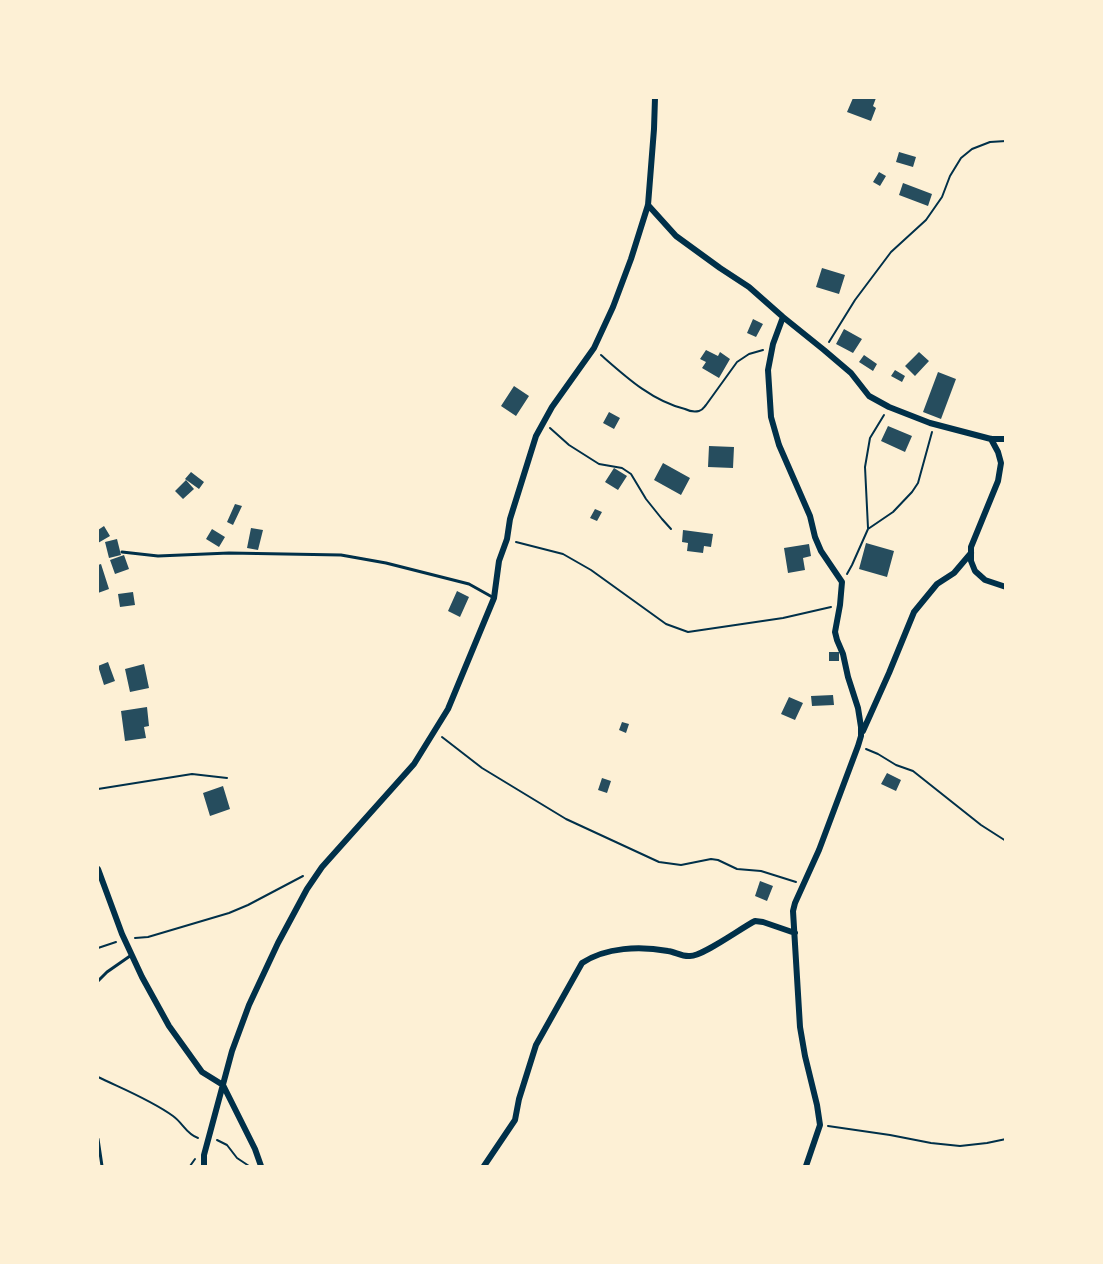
<!DOCTYPE html>
<style>
body{margin:0}
#map{position:relative;width:1103px;height:1264px;overflow:hidden;background:#fdf0d5;font-family:"Playfair Display",serif}
canvas{display:block}
.frame{position:absolute;inset:0;border:99px solid #fdf0d5;pointer-events:none}
</style>
<div id="map">
<canvas width="1103" height="1264"></canvas>
<div class="frame"></div>
</div>
<script>
const ctx = document.querySelector('canvas').getContext('2d');
ctx.lineJoin = 'round';
function fillPath(path, color) { ctx.fillStyle = color; ctx.fill(path, 'evenodd'); }
function strokePath(path, color, width, dash) { ctx.strokeStyle = color; ctx.lineWidth = width; ctx.lineCap = dash ? 'butt' : 'round'; ctx.setLineDash(dash || []); ctx.stroke(path); }
const building = new Path2D(`
 M853 98H876L873 106 876 108 871 121 847 112Z
 M899 152 916 157 913 167 896 162Z
 M879 172 886 176 880 186 873 182Z
 M903 183 932 194 928 206 899 195Z
 M822 268 845 275 839 294 816 287Z
 M753 319 763 324 756 337 747 333Z
 M844 329 862 339 853 353 836 344Z
 M706 350 718 356 720 352 730 359 719 378 702 368 706 362 700 359Z
 M919 352 929 361 915 376 905 366Z
 M864 355 877 364 873 371 859 362Z
 M895 370 905 376 902 382 891 376Z
 M938 372 956 379 941 419 923 412Z
 M514 386 529 396 516 416 501 406Z
 M609 412 620 418 614 429 603 423Z
 M888 426 912 436 905 452 881 441Z
 M709 446 734 447 733 468 708 467Z
 M663 463 690 478 681 495 654 480Z
 M614 468 627 476 618 490 605 482Z
 M191 472 204 482 199 489 185 479Z
 M186 480 194 489 183 499 175 491Z
 M235 504 242 506 233 525 227 522Z
 M595 509 602 512 597 521 590 518Z
 M104 526 110 536 98 543V530Z
 M251 528 263 530 258 550 247 548Z
 M212 529 225 537 219 547 206 539Z
 M683 530 713 534 711 547 704 546 703 553 687 551 688 543 682 542Z
 M117 539 121 555 109 558 105 542Z
 M866 543 894 551 887 577 859 569Z
 M809 544 811 556 803 558 805 570 788 573 784 548Z
 M124 555 129 569 115 574 110 560Z
 M101 564 109 589 98 593V565Z
 M457 591 469 597 460 617 448 611Z
 M133 592 135 605 120 607 118 594Z
 M829 652H839V661H829Z
 M108 662 115 681 104 685 98 666Z
 M144 664 149 688 130 692 125 669Z
 M833 695 834 705 812 706 811 696Z
 M789 697 803 703 795 720 781 714Z
 M147 707 149 726 144 727 146 738 125 741 121 711Z
 M622 722 629 724 626 733 619 730Z
 M887 773 901 780 896 791 881 784Z
 M602 778 611 781 607 793 598 790Z
 M223 786 230 809 210 816 203 793Z
 M760 881 773 886 767 901 755 896Z`);
const path = new Path2D(`
 M829 342 855 300 891 252 926 220 942 197 950 176 961 158 972 149 990 142 1006 141
 M601 355C626 377 652 401 685 409 689 411 695 412 699 411 703 410 704 407 706 405L737 362 749 354 763 350
 M550 428 569 445 599 464 622 468 631 474 646 499 662 519 671 529
 M868 528 865 467 870 438 884 415
 M516 542 563 554 591 570 666 624 688 632 783 618 831 607
 M847 574 852 565 868 529 893 512 912 492 918 483 932 432
 M442 737 482 768 566 819 659 862 681 865 711 859 718 860 737 869 761 871 796 882
 M866 749 878 754 896 765 913 771 981 825 1006 841
 M98 789 192 774 227 778
 M135 938 148 937 229 913 248 905 303 876
 M98 948 116 942
 M98 1077C123 1089 151 1100 173 1116 183 1123 186 1134 198 1138
 M828 1126 890 1135 931 1143 960 1146 987 1143 1006 1139
 M217 1140 227 1145 237 1158 249 1166
 M190 1166 195 1159`);
const service = new Path2D(`
 M122 552 158 556 229 553 341 555 386 563 469 584 494 598
 M98 981 107 972 130 956
 M98 1139 102 1166`);
const minor = new Path2D(`
 M648 205 676 236 720 268 749 287 783 317 824 350 851 373 869 396 889 407 930 423 991 439H1006
 M783 317 773 344 768 370 771 417 779 445 810 516 815 537 821 551 842 582 840 605 835 632 837 640 843 654 848 677 858 708 861 727V736L858 746 819 850 795 903 793 911 800 1027 805 1056 817 1105 820 1125 806 1166
 M991 439 998 452 1001 463 998 481 971 547V561L975 571 985 580 1006 587
 M863 731 889 673 914 612 937 584 954 573 971 553
 M98 869 122 934 142 977 169 1026 202 1072 223 1085 255 1149 261 1166
 M204 1166V1155L232 1051 249 1005 278 943 307 889 322 867 414 764 448 709 494 598 499 561 507 539 510 519 536 436 552 407 594 348 613 307 631 259 648 205 654 129 655 98
 M484 1166 515 1120 519 1099 536 1045 582 963C606 947 640 946 668 951 675 952 683 957 690 956 703 956 741 928 755 921L763 922 795 933`);
fillPath(building, '#264d5e');
strokePath(path, '#003049', 2);
strokePath(service, '#003049', 3);
strokePath(minor, '#003049', 6);
</script>
